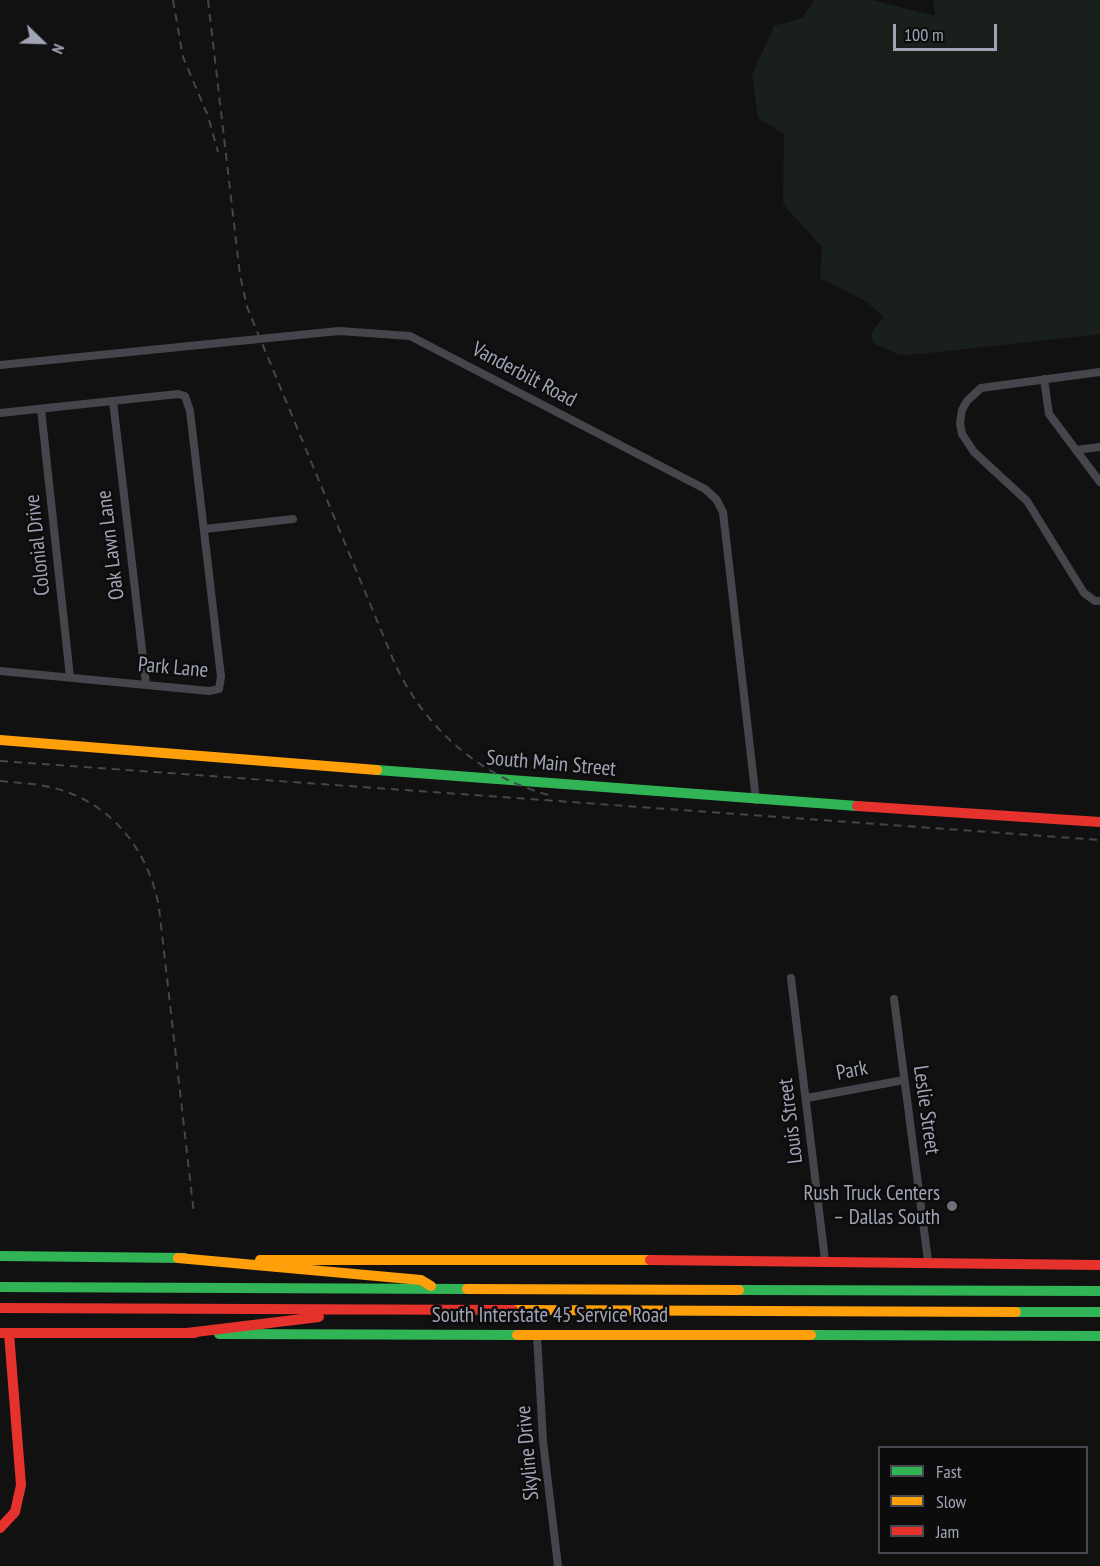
<!DOCTYPE html>
<meta charset="utf-8">
<style>
body{margin:0}
#map{position:relative;width:1100px;height:1566px;overflow:hidden;background:#111;font-family:"PT Sans Narrow",sans-serif}
canvas{display:block}
.legend{position:absolute;left:878px;top:1446px;width:210px;height:108px;box-sizing:border-box;background:#0c0c0d;border:2px solid #474950;margin:0;padding:8px 10px;list-style:none;font-size:18px;color:#a0a4b5}
.legend li{display:flex;align-items:center;gap:12px;height:30px}
.legend b{width:30px;border:2px solid #474950}
.north{position:absolute;left:12px;top:12px;width:60px;height:60px;-webkit-text-stroke:4px #0c0c0d;paint-order:stroke;rotate:113deg;font-size:16px;font-weight:700;line-height:24px;text-align:center;color:#a0a4b5}
.north::after{content:'';display:block;margin:auto;width:21px;height:27px;background:#a0a4b5;clip-path:polygon(50% 0,100% 100%,50% 72%,0 100%)}
.scale{position:absolute;left:893px;top:24px;width:104px;height:27px;box-sizing:border-box;border:3px solid #a0a4b5;border-top:0;padding-left:8px;font-size:18px;line-height:21px;white-space:nowrap;color:#a0a4b5;-webkit-text-stroke:4px #0c0c0d;paint-order:stroke}
</style>
<div id="map">
<canvas width="1100" height="1566"></canvas>
<ul class="legend">
<li><b style="height:8px;background:#30b455"></b>Fast</li>
<li><b style="height:8px;background:#ff9f0a"></b>Slow</li>
<li><b style="height:8px;background:#e5322d"></b>Jam</li>
</ul>
<div class="north">N</div>
<div class="scale">100 m</div>
</div>
<script>
const ctx = document.querySelector('canvas').getContext('2d');
ctx.lineJoin = 'round';
function fillPath(path, color) { ctx.fillStyle = color; ctx.fill(path, 'evenodd'); }
function strokePath(path, color, width, dash) { ctx.strokeStyle = color; ctx.lineWidth = width; ctx.lineCap = dash ? 'butt' : 'round'; ctx.setLineDash(dash || []); ctx.stroke(path); }
function write(font, color, halo, rows, align = 'center') {
  ctx.font = font + ' "PT Sans Narrow",sans-serif'; ctx.lineWidth = 5; ctx.setLineDash([]); ctx.textBaseline = 'middle'; ctx.strokeStyle = halo; ctx.fillStyle = color; for (const [text, x, y, turn = 0] of rows) {
    ctx.save(); ctx.translate(x, y); ctx.rotate((+turn || 0) * Math.PI / 180); ctx.textAlign = isNaN(turn) ? turn : align; if (halo) ctx.strokeText(text, 0, 0); ctx.fillText(text, 0, 0); ctx.restore();
  }
}
const green = new Path2D(`
 M814 0H872L935 16 933 0H1100V334L919 354 900 355 873 343 871 333 883 317 867 302 820 278 822 247 783 204 784 134 758 118 752 75 774 26 802 18Z`);
const street = new Path2D(`
 M0 365 339 331 410 336 705 489 716 499 723 512 756 800
 M1100 372 981 388 967 401 962 410 960 423 962 434 974 452 1027 501 1084 593 1095 601H1100
 M1044 379 1049 414 1100 482
 M113 401 146 684
 M41 409 70 677
 M0 413 178 394 185 396 190 411 221 677 219 689 209 691 0 671
 M1076 450 1100 447
 M205 529 293 519
 M791 978 825 1260
 M894 999 928 1261
 M807 1098 904 1080
 M537 1335 543 1441 558 1566`);
const fast = new Path2D(`
 M377 770 857 806
 M0 1256 185 1258
 M0 1287 467 1289
 M739 1290 1100 1291
 M1016 1312H1100
 M219 1334 517 1335
 M811 1335 1100 1336`);
const slow = new Path2D(`
 M0 740 377 770
 M178 1258 421 1280 431 1286
 M260 1260H650
 M467 1289 739 1290
 M513 1310 1016 1312
 M517 1335H811`);
const jam = new Path2D(`
 M857 806 1100 822
 M650 1260 1100 1265
 M0 1308 513 1310
 M0 1333H195
 M187 1333 319 1317
 M0 1528 15 1512 21 1485 9 1333`);
const rail = new Path2D(`
 M173 0 183 57 208 116 218 152
 M208 0 240 275 247 307 395 664C425 728 480 777 549 795
 M0 761 1100 840
 M0 781C21 783 44 784 64 791 116 808 150 855 159 908L194 1214`);
const markers = [
 [952,1206,6,"#6e717c"]
];
const streetNames = [
 ["Vanderbilt Road",524,375,28],
 ["Colonial Drive",38,545,-96],
 ["Oak Lawn Lane",111,545,-97],
 ["Park Lane",173,668,5],
 ["South Main Street",551,764,5],
 ["Park",852,1071,-11],
 ["Leslie Street",926,1110,82],
 ["Louis Street",791,1121,-97],
 ["South Interstate 45 Service Road",550,1316],
 ["Skyline Drive",528,1453,-95]
];
const poiNames = [
 ["Rush Truck Centers",940,1194],
 ["– Dallas South",940,1218]
];
fillPath(green, '#19201b');
strokePath(street, '#45464b', 8);
strokePath(fast, '#30b455', 10);
strokePath(slow, '#ff9f0a', 10);
strokePath(jam, '#e5322d', 10);
strokePath(rail, '#45464a', 2, [8, 6]);
for (const [x, y, r, color] of markers) { const dot = new Path2D(); dot.arc(x, y, r, 0, 2 * Math.PI); ctx.fillStyle = color; ctx.fill(dot); strokePath(dot, '#0c0c0d', 2); }
write('21px', '#a0a4b5', '#0c0c0d', streetNames);
write('21px', '#a0a4b5', '#0c0c0d', poiNames, 'right');
</script>
